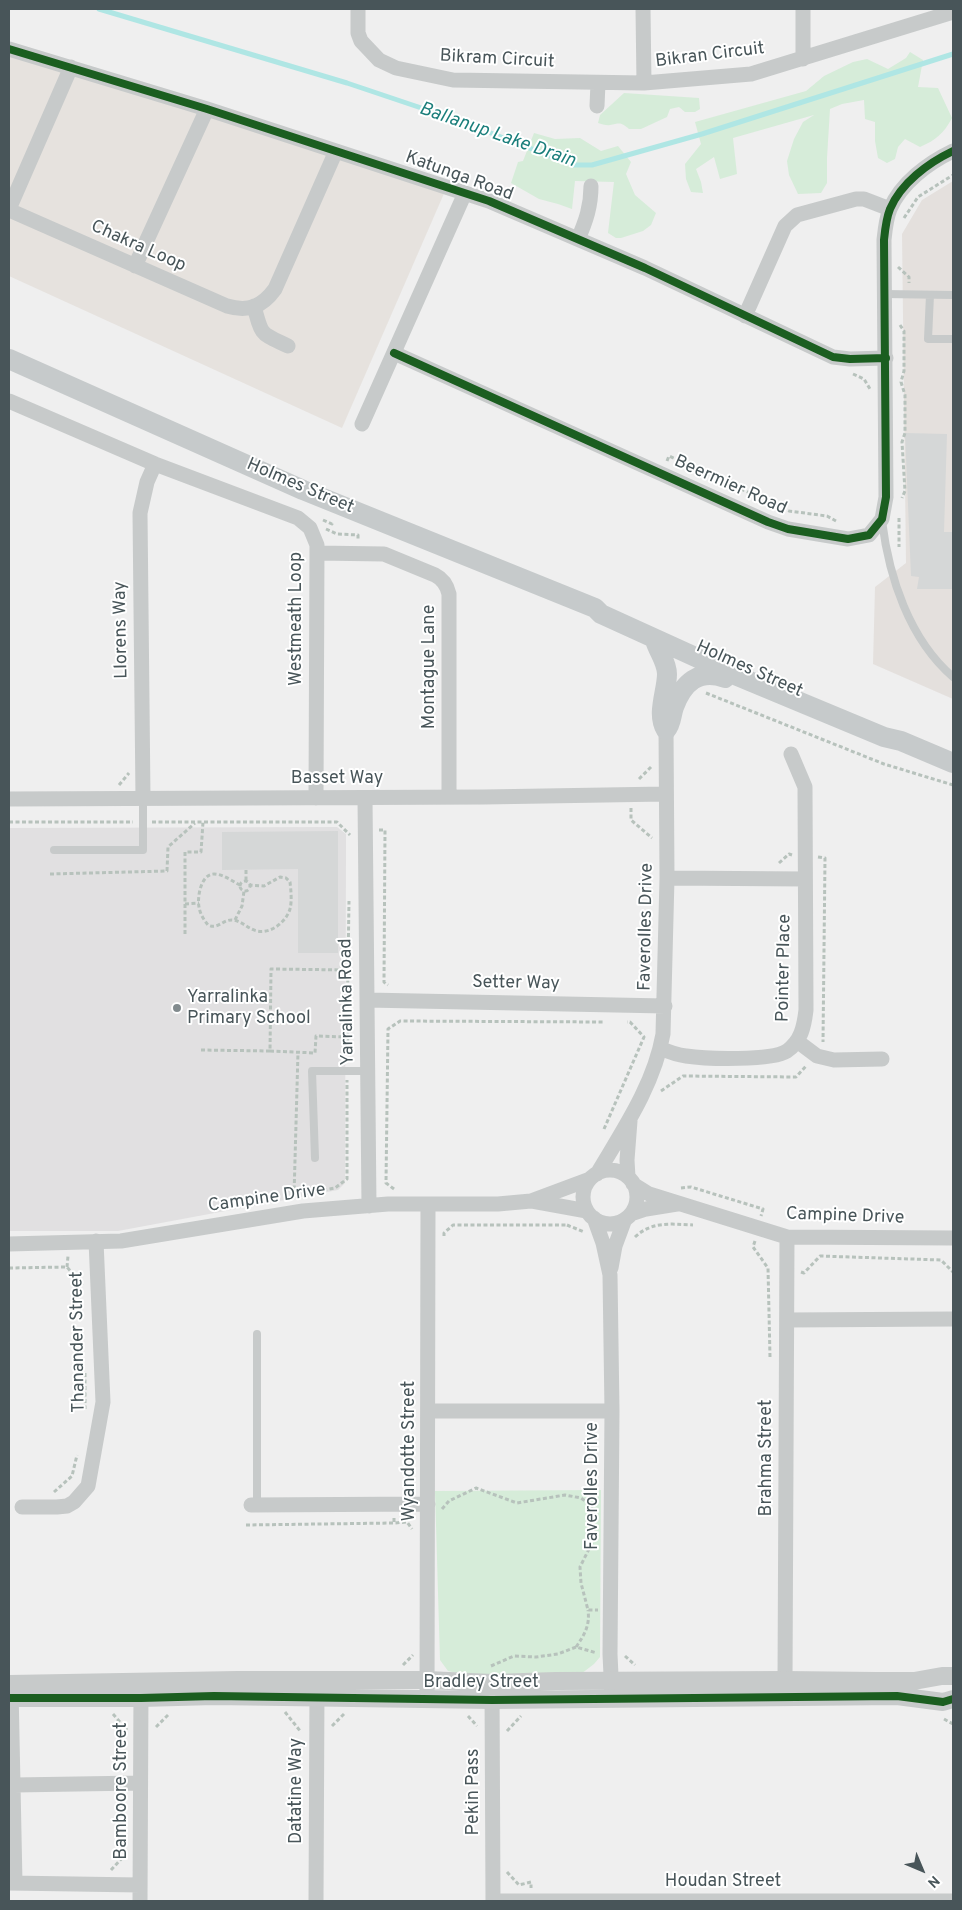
<!DOCTYPE html>
<style>
body{margin:0}
#map{position:relative;width:962px;height:1910px;overflow:hidden;background:#efefef;font-family:Overpass,sans-serif}
canvas{display:block}
.frame{position:absolute;inset:0;border:10px solid #485559;pointer-events:none}
.north{position:absolute;left:897px;top:1845px;width:50px;height:50px;-webkit-text-stroke:4px #fff;paint-order:stroke;rotate:135deg;font-size:14px;font-weight:700;line-height:20px;text-align:center;color:#485559}
.north::after{content:'';display:block;margin:auto;width:18px;height:22px;background:#485559;clip-path:polygon(50% 0,100% 100%,50% 72%,0 100%)}
</style>
<div id="map">
<canvas width="962" height="1910"></canvas>
<div class="frame"></div>
<div class="north">N</div>
</div>
<script>
const ctx = document.querySelector('canvas').getContext('2d');
ctx.lineJoin = 'round';
function fillPath(path, color) { ctx.fillStyle = color; ctx.fill(path, 'evenodd'); }
function strokePath(path, color, width, dash) { ctx.strokeStyle = color; ctx.lineWidth = width; ctx.lineCap = dash ? 'butt' : 'round'; ctx.setLineDash(dash || []); ctx.stroke(path); }
function write(font, color, halo, rows, align = 'center') {
  ctx.font = font + ' Overpass,sans-serif'; ctx.lineWidth = 4; ctx.setLineDash([]); ctx.textBaseline = 'middle'; ctx.strokeStyle = halo; ctx.fillStyle = color; for (const [text, x, y, turn = 0] of rows) {
    ctx.save(); ctx.translate(x, y); ctx.rotate((+turn || 0) * Math.PI / 180); ctx.textAlign = isNaN(turn) ? turn : align; if (halo) ctx.strokeText(text, 0, 0); ctx.fillText(text, 0, 0); ctx.restore();
  }
}
const commercial = new Path2D(`
 M953 181V699L873 664 875 587 906 563 902 234 922 200Z`);
const education = new Path2D(`
 M337 827 346 834 345 1183 338 1190 118 1231H9V828Z`);
const green = new Path2D(`
 M910 52 923 60 918 87 938 88 952 118C944 133 936 140 920 147L905 139 898 147 895 159 887 163 878 158 875 141V122L865 119 864 100 842 104 830 109 827 158V183L821 193 798 194 789 175 787 161 794 139 803 122 814 115 733 138 737 174 720 179 714 157 696 169 701 182 703 193 691 192 686 179 685 164 701 144 695 122 806 91 824 76 853 62 867 59 888 69 906 58Z
 M624 93 699 98 700 109 695 112H685L679 107 670 109 667 117 641 129H629C621 122 620 123 610 125 607 126 602 124 598 123L600 115Z
 M534 133 555 139 580 138 601 151 618 146 631 162 626 174 635 195 656 213 651 225 643 231 621 238H616L608 233 614 182 575 181 572 209 558 204 539 199 511 183 518 162 523 161Z
 M601 1490 600 1657 594 1664 581 1674 469 1676 448 1671 440 1660 435 1491Z`);
const sand = new Path2D(`
 M9 45 449 182 342 428 9 276Z`);
const stream = new Path2D(`
 M99 9 347 83 460 121 573 165H592L702 134 953 54`);
const building = new Path2D(`
 M905 433 947 434 944 532H953V589H917L919 577 911 576Z
 M338 831V953H298V869L222 870V832Z`);
const path = new Path2D(`
 M904 218 918 197 953 175
 M898 267 909 277V283
 M900 325 904 331V371L901 382 905 395V433L902 442 905 491 902 498
 M853 374 864 379 870 389
 M667 461 669 456 789 511 827 516 836 521
 M899 518V547
 M323 520 332 524 333 521
 M326 529 337 534 358 535V539
 M706 693 884 764 953 785
 M331 774H334L340 782
 M639 779 652 766
 M119 785 129 773
 M631 808V820L652 838
 M9 822H133
 M152 822H337L350 835
 M379 830H385L384 982 388 985
 M818 857 825 858 823 1042
 M779 863 789 854 792 855
 M246 870V881
 M50 874 167 871 168 847 195 823
 M240 886a5 5 0 1 1 10 0a5 5 0 1 1-10 0Z
 M240 885C232 881 223 874 214 874 201 874 197 897 199 907 200 914 204 920 208 925 218 930 223 919 233 920 242 921 248 929 257 931 271 934 286 922 290 909 292 902 291 890 290 882L286 878 280 877 264 886 249 885
 M185 904 199 903
 M235 920 242 906 244 891
 M185 934V852H201L203 822
 M636 990 649 974
 M347 1028 349 901
 M201 1050 270 1051 271 969 348 970
 M270 1051 315 1053 316 1036 347 1037
 M347 1061 348 1028
 M661 1091 683 1076 796 1077 807 1065
 M604 1129 644 1037 630 1022H627
 M681 1188 691 1187 763 1209 761 1216
 M394 1189 386 1183 388 1029 400 1021 603 1022
 M304 1194 335 1188 347 1179V1080
 M294 1196 298 1052
 M567 1225 584 1232
 M444 1236V1233L453 1225H567
 M635 1237C652 1221 671 1224 693 1225
 M755 1241 753 1247 768 1268
 M67 1267 68 1256
 M9 1268 67 1267 84 1287
 M801 1272 804 1273 820 1256 941 1260 953 1272
 M770 1357 768 1268H770
 M85 1373V1409
 M54 1492 72 1476 77 1455
 M442 1509 449 1501 476 1488 517 1503 565 1495 581 1498 591 1505 595 1521
 M394 1518V1523L407 1522 412 1529
 M246 1525 394 1523
 M594 1530 593 1541 580 1567 581 1583 588 1610H598
 M576 1647C585 1634 590 1625 588 1610
 M625 1656 635 1665
 M403 1665 413 1655
 M491 1666 514 1656 536 1657 558 1654 576 1647 597 1653
 M285 1712 301 1732
 M113 1714 127 1730
 M468 1716 477 1726
 M944 1719 953 1724
 M332 1726 344 1714
 M156 1727 169 1714
 M507 1731 521 1716
 M111 1870 125 1855
 M507 1872 519 1885 531 1882V1888`);
const service = new Path2D(`
 M884 294 953 295
 M930 295 928 339H953
 M882 521C889 577 909 639 953 677
 M54 850H143V798
 M315 1158 312 1071H367
 M257 1334V1504`);
const minor = new Path2D(`
 M358 9V33L361 41 379 60 396 68 453 80 644 83 751 74 953 12
 M643 9 644 83
 M803 9V59
 M9 49 207 109 489 201 645 268 833 357 850 359 886 358
 M597 106 598 83
 M9 209 71 67
 M9 210 227 306C248 312 262 307 275 289L336 151
 M578 239C586 221 591 206 591 186
 M135 266 207 109
 M254 306C262 337 261 333 288 346
 M745 316 785 226 797 215 856 199H864L890 209
 M394 353 768 522 788 529 848 539 869 535 882 519 886 497 884 240C885 230 886 219 890 209 901 183 928 163 953 151
 M9 401 155 464 298 518 310 528 317 545 316 798
 M362 424 465 193
 M317 553 384 554 435 575C443 579 447 585 449 594V797
 M143 798 140 513 147 482 155 464
 M365 798 369 1206
 M9 799 484 797 665 794
 M667 878 805 879
 M367 1000 665 1006
 M797 1041 817 1056 834 1060 882 1059
 M660 1048C669 1052 677 1055 686 1056 706 1059 772 1061 787 1051 801 1041 804 1027 806 1010L805 787 791 754
 M583 1197a27 27 0 1 1 54 0a27 27 0 1 1-54 0Z
 M597 1174C623 1130 654 1085 663 1034L667 878 666 730
 M628 1177 627 1160 630 1121
 M633 1184 649 1194 787 1237 953 1238
 M532 1201 587 1211
 M631 1214 646 1209 677 1204
 M594 1218 603 1243 610 1275 612 1411 610 1654 612 1697
 M9 1244 121 1241 303 1211 388 1204H498L531 1201 590 1179
 M611 1268 615 1246 625 1219
 M787 1320 953 1319
 M429 1411H612
 M251 1505 428 1504
 M22 1507H57L67 1506 74 1502 88 1486 103 1402 96 1241
 M785 1680 787 1237
 M11 1688 15 1883
 M492 1688 493 1901
 M427 1697 428 1204
 M14 1785 140 1783
 M9 1883 140 1885
 M140 1901 141 1688
 M316 1901 317 1687
 M493 1901H953`);
const tertiary = new Path2D(`
 M9 1684 237 1680H427L492 1683 556 1681 785 1680 876 1681H914L942 1676H953
 M9 1698H141L214 1696 492 1700 897 1696 943 1702 953 1699`);
const secondary = new Path2D(`
 M9 359 303 490 595 608 601 614 735 675 884 737 901 741 953 763
 M655 640C658 651 667 662 667 674 667 691 656 714 666 730 672 723 671 715 674 707 683 683 699 668 725 678`);
const cycleway = new Path2D(`
 M9 49 207 109 489 201 645 268 833 357 850 359 886 358
 M394 353 768 522 788 529 848 539 869 535 882 519 886 497 884 240C885 230 886 219 890 209 901 183 928 163 953 151
 M9 1698H141L214 1696 492 1700 897 1696 943 1702 953 1699`);
const markers = [
 [177,1008,5,"#828b8e"]
];
const streetNames = [
 ["Bikran Circuit",710,56,-7],
 ["Bikram Circuit",497,60,3],
 ["Katunga Road",459,177,20],
 ["Chakra Loop",138,247,24],
 ["Beermier Road",730,486,24],
 ["Holmes Street",300,487,23],
 ["Westmeath Loop",297,619,-90],
 ["Llorens Way",122,630,-91],
 ["Montague Lane",430,667,-90],
 ["Holmes Street",749,670,24],
 ["Basset Way",337,779],
 ["Faverolles Drive",647,927,-89],
 ["Pointer Place",785,968,-89],
 ["Setter Way",516,984,1],
 ["Yarralinka Road",348,1002,-91],
 ["Campine Drive",267,1199,-8],
 ["Campine Drive",845,1217,2],
 ["Thanander Street",79,1342,-91],
 ["Wyandotte Street",410,1451,-90],
 ["Brahma Street",767,1458,-90],
 ["Faverolles Drive",593,1486,-90],
 ["Bradley Street",481,1683],
 ["Bamboore Street",122,1791,-90],
 ["Datatine Way",297,1791,-90],
 ["Pekin Pass",474,1792,-90],
 ["Houdan Street",723,1882]
];
const poiNames = [
 ["Yarralinka",187,998],
 ["Primary School",187,1019]
];
const waterNames = [
 ["Ballanup Lake Drain",497,136,19]
];
fillPath(commercial, '#e4e0dd');
fillPath(education, '#e1e0e1');
fillPath(green, '#d6ecd9');
fillPath(sand, '#e6e2de');
strokePath(stream, '#afe6e4', 5);
fillPath(building, '#d5d7d7');
strokePath(path, '#b7c2bc', 3, [4, 2.5]);
strokePath(service, '#c7caca', 8);
strokePath(minor, '#c7caca', 15);
strokePath(tertiary, '#c7caca', 18);
strokePath(secondary, '#c6cacb', 20);
strokePath(cycleway, '#1b5e20', 8);
for (const [x, y, r, color] of markers) { const dot = new Path2D(); dot.arc(x, y, r, 0, 2 * Math.PI); ctx.fillStyle = color; ctx.fill(dot); strokePath(dot, '#fff', 2); }
write('18px', '#485559', '#fff', streetNames);
write('18px', '#485559', '#fff', poiNames, 'left');
write('italic 19px', '#1a7e7b', '#fff', waterNames);
</script>
